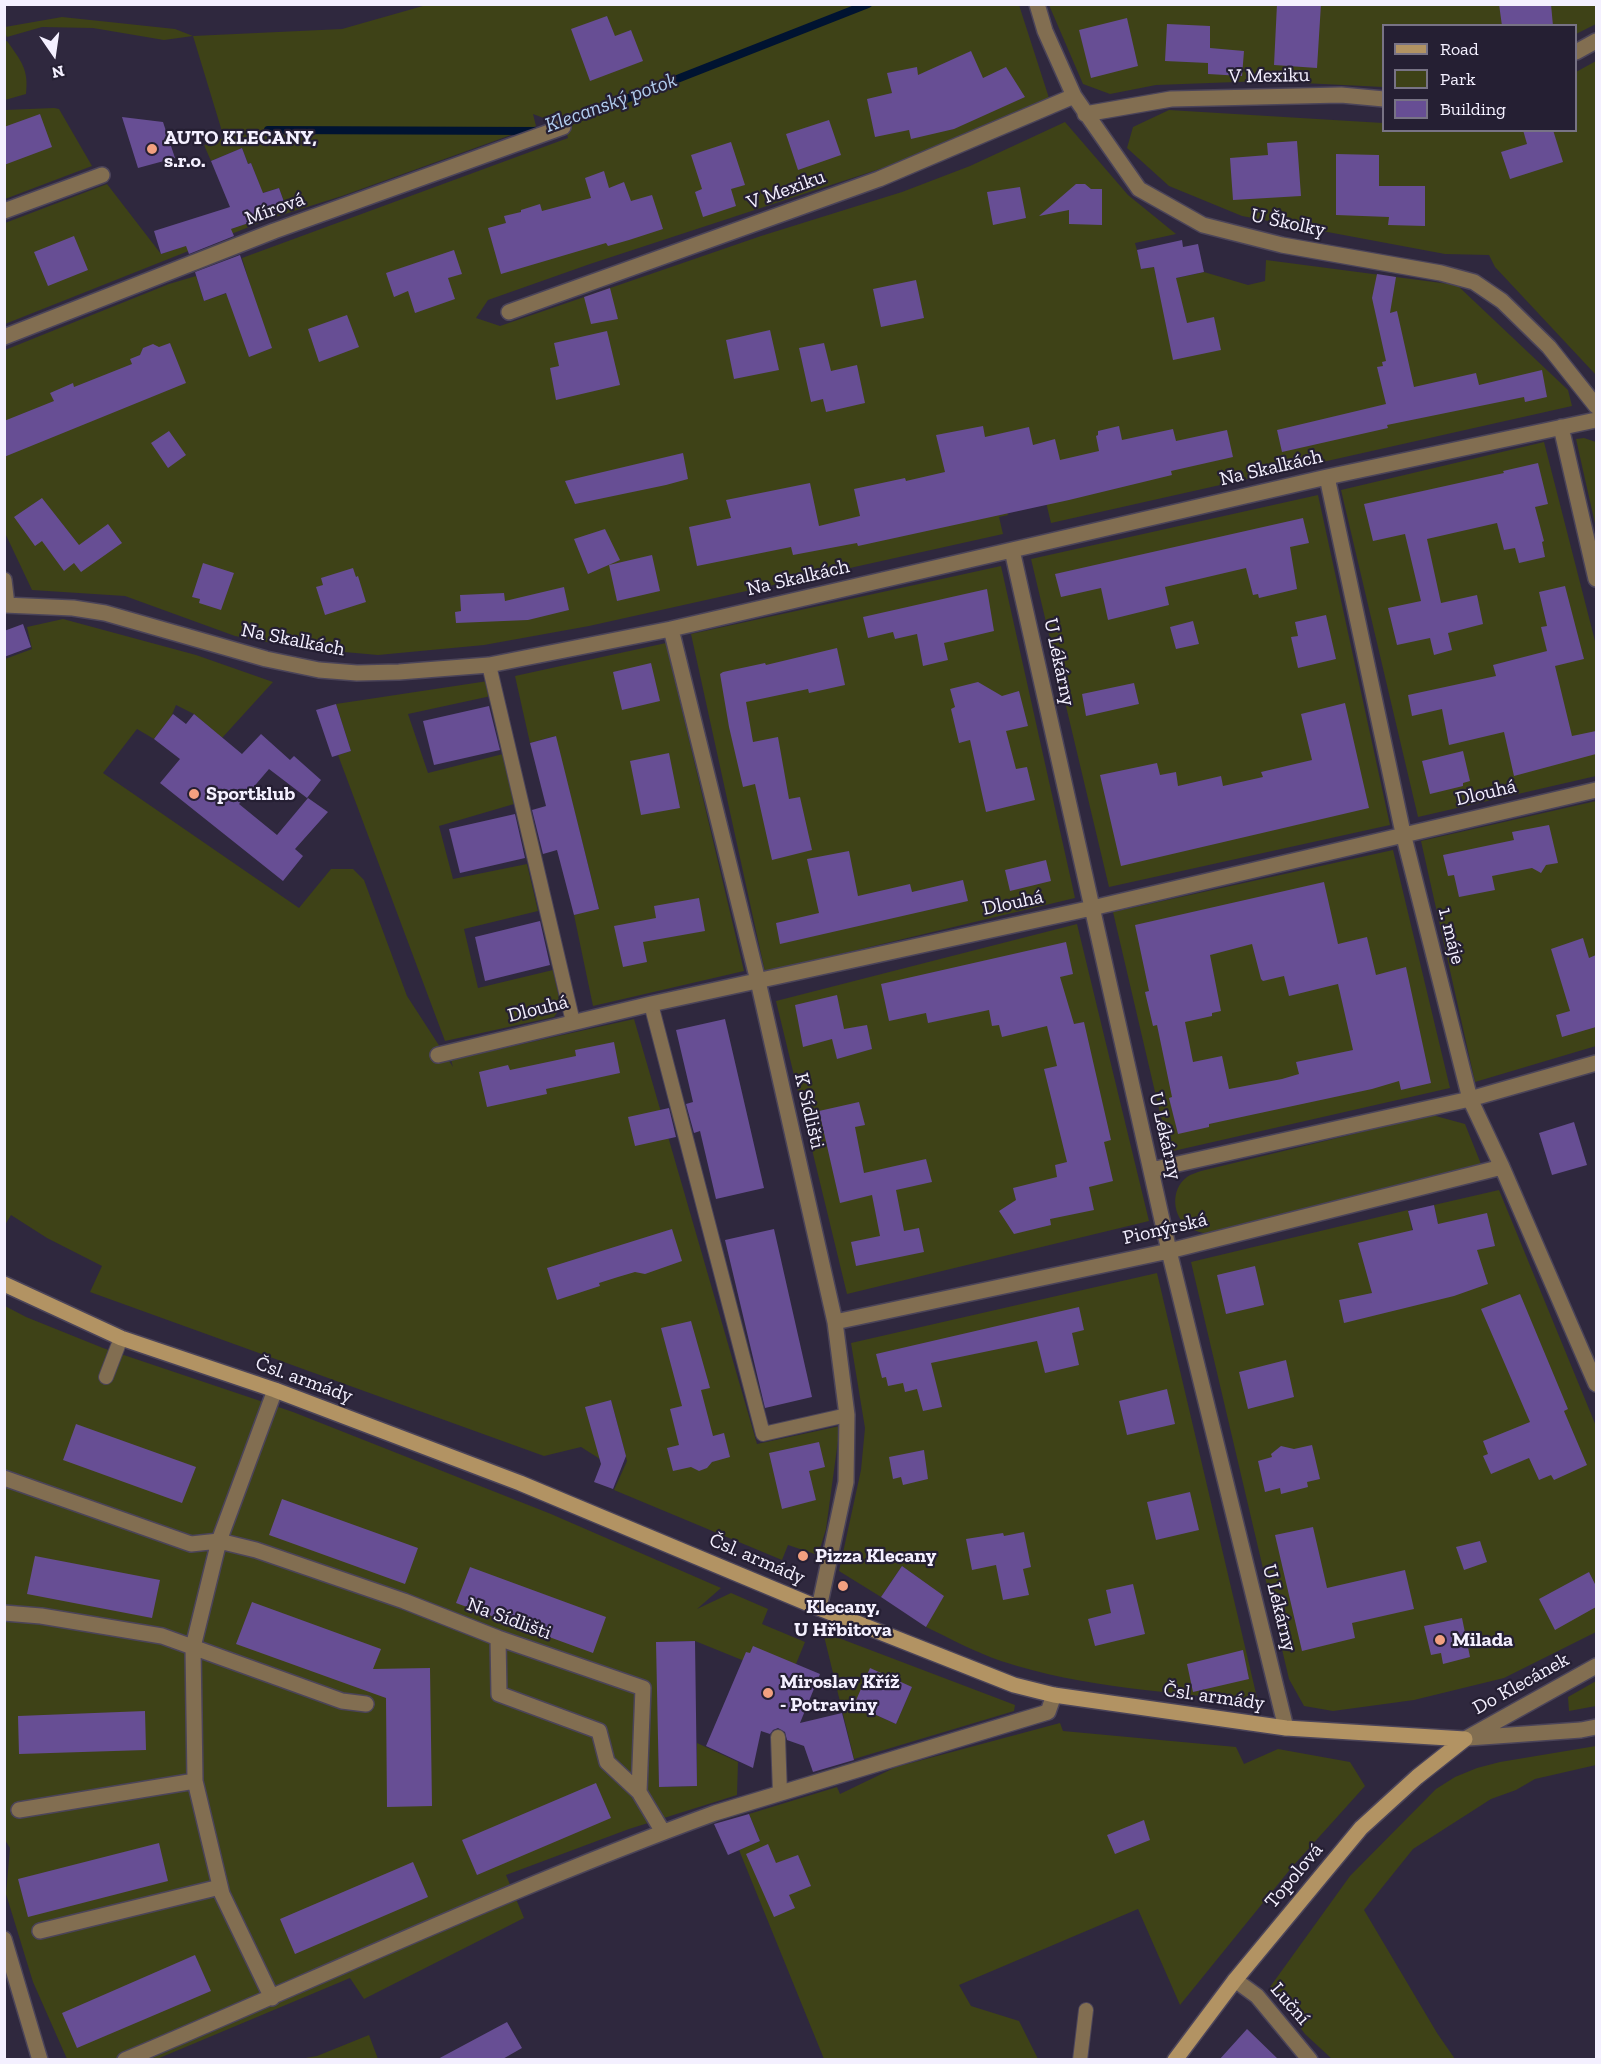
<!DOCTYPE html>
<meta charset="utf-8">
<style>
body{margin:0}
#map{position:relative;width:1601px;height:2064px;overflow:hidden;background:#2f283e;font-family:"Zilla Slab",serif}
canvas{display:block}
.frame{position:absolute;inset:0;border:6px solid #f4f0ff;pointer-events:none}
.legend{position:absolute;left:1382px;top:24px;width:195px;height:108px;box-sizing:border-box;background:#251f33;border:2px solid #787385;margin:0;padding:8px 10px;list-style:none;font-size:18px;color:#f4f0ff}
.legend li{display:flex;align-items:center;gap:12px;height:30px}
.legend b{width:30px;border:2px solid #787385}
.north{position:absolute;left:24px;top:24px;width:60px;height:60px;-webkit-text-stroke:4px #251f33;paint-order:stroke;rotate:167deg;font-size:16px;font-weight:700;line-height:24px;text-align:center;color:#f4f0ff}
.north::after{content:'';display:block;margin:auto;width:21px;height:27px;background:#f4f0ff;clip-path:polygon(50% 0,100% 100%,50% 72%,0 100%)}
</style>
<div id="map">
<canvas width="1601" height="2064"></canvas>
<div class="frame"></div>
<ul class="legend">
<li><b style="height:8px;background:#b29363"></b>Road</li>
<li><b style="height:16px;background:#3e4217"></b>Park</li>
<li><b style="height:16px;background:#674e94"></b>Building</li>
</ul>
<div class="north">N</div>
</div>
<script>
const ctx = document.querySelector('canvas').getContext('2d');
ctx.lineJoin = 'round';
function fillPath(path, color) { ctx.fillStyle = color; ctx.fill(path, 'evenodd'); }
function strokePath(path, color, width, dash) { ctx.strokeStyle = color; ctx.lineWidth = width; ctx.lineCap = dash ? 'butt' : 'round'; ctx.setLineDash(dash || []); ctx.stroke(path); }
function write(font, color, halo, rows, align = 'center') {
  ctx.font = font + ' "Zilla Slab",serif'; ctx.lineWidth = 4.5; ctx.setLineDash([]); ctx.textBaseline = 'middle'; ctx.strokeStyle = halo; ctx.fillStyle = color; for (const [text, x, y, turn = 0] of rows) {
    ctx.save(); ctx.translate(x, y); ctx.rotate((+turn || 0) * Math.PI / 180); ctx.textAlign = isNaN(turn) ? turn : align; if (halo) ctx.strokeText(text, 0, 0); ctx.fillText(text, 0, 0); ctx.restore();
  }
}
const green = new Path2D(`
 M430 4 1019 5 1049 98 892 165 590 264 488 300 476 318 500 326 761 236 902 192 970 166 1065 122 1128 195 1176 234 1135 243 1142 269 1154 267 1156 277 1176 273 1177 278 1204 272 1248 285 1265 281 1266 260 1457 285 1568 390 1572 406 1051 523 1028 428 1001 486 1008 515 999 517 1003 534 589 626 484 645 378 655 299 648 235 636 125 596 32 590 5 533V350L169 284 196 276 204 301 250 285 242 258 568 138 562 115 549 120 533 114 536 126 342 196 269 219 5 324V223L107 184 161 254 228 232V230L287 209 279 188 259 194 258 181 251 163 248 164 242 148 211 161 204 145 224 138 193 36 164 40 93 28 42 27 7 37 5 33V27L62 17 175 29 193 36 342 29Z
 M1596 4V24L1576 34V26H1384L1383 87 1263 81 1156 85 1110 94 1083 84 1049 5Z
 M5 41H7C21 61 29 69 26 94L5 100Z
 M1596 61V375L1495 267 1489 255 1445 254 1242 216 1169 186 1127 148 1133 127 1169 110 1383 123 1384 130H1576V72Z
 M54 108 59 109 92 166 5 199V110Z
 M1584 438 1596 442V528L1576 439Z
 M1544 442 1596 645V776L1418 817 1341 490Z
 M1318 495 1390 825 1109 887 1031 559Z
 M1001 566 1075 898 765 972 691 634Z
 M63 619 196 655 273 682 222 738 194 714 176 705 171 717 154 739 137 729 103 773 299 908 331 869H353L364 880 407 996 453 1067 451 1060 634 1019 757 1444 840 1426 826 1529 818 1555 788 1545 782 1560 614 1490 627 1461 611 1400 600 1459 581 1447 544 1456 90 1292 102 1266 47 1238 11 1215 5 1225V659L32 649 27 627Z
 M666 643 744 971 593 1006 574 915 599 908 555 736 530 743 515 676Z
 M488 681 491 696 408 714 428 773 503 754 514 804 439 826 453 879 527 864 538 911 464 929 478 988 553 970 561 1007 554 1017 445 1041 338 755 351 751 336 704Z
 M1596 801V1046L1475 1082 1421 841Z
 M1393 850 1450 1088 1169 1152 1113 912Z
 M1077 924 1149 1221 847 1294 776 1001Z
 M1432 1115 1465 1124 1481 1164 1208 1234C1202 1233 1195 1231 1189 1228 1172 1217 1170 1189 1187 1177 1191 1174 1196 1173 1201 1171Z
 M1499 1190 1596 1426V1632L1504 1678 1414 1700 1333 1711 1304 1706 1289 1679 1191 1262 1408 1210 1416 1249 1442 1242 1434 1205Z
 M1157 1273 1258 1702C1174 1692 1082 1688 1001 1661 975 1652 951 1639 926 1627L943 1596 902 1566 881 1597 839 1571 861 1470 865 1428 851 1343Z
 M5 1306 26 1317 103 1348 293 1412 551 1514 721 1588 697 1609 731 1593 768 1609 762 1624 805 1642 796 1664 747 1662 695 1641 657 1642 659 1787 697 1786V1743L738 1762 737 1795 629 1829 506 1875 524 1918 364 1999 350 1978 157 2059H67L33 1982 6 1894 10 1848 5 1840Z
 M823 1632 1015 1705 1014 1711 854 1759ZM912 1687 896 1724 854 1705Z
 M1596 1681V1706L1569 1711 1568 1697Z
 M1060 1723 1063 1731 1236 1747 1244 1764 1278 1749 1350 1762 1365 1786 1292 1867 1180 2005 1138 1909 959 1985 971 2006 1019 2021 1038 2059H824L739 1850 760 1841 749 1814 837 1787 840 1794 896 1767Z
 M1596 1746V1765L1535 1779 1516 1790 1491 1799 1413 1849 1364 1910 1437 2033 1455 2059H1332L1305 2034 1270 1987 1350 1876 1436 1789 1455 1777 1477 1768 1500 1762Z
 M369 2035 378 2059H300L317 2056Z`);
const stream = new Path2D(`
 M560 125 868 4
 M268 130 540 131`);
const building = new Path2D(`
 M1277 4H1321L1317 68 1274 65Z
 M1499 4H1551L1553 26H1502Z
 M607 16 615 36 631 30 643 61 590 81 571 29Z
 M1127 18 1138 66 1091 78 1079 30Z
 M1167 24 1210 26V48L1244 51 1242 76 1208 74V63L1165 61Z
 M971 51 983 78 1006 67 1025 97 954 129 911 139 909 130 875 137 867 99 892 93 887 73 917 67 918 75Z
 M40 114 52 147 4 165V127Z
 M122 117 163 122 175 158 138 168Z
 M829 120 841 155 798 170 786 134Z
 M1523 130H1553L1563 162 1510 179 1501 152 1527 144Z
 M1297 141 1301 196 1233 200 1230 158 1268 155 1267 143Z
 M731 142 745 185 731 189 736 206 703 217 695 192 702 189 691 155Z
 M242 148 248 164 251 163 263 193 279 188 287 210 231 229 234 236 189 254 186 246 161 254 154 231 230 207 211 161Z
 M1336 154 1379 155V186H1425V226L1388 225 1389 217 1336 215Z
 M604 171 609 188 624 182 631 201 652 195 663 229 629 240 608 246 606 243 501 274 488 228 506 223 504 216 521 212V210L540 204 542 211 591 198 585 178Z
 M1076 184H1085L1091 189H1102V225L1069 224V210L1039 216Z
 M1020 187 1026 218 993 225 987 192Z
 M74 236 88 270 48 286 34 252Z
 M1182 240 1183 247 1198 244 1204 272 1176 278 1187 323 1214 317 1221 350 1173 360 1154 267 1141 269 1137 250Z
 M454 250 462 274 448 278 455 299 415 313 408 291 394 297 386 273Z
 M240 255 272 348 249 357 226 293 204 301 195 272Z
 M1377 274 1396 277 1390 313 1397 311 1414 387 1476 373 1479 385 1542 370 1547 397 1525 402 1524 397 1387 425 1388 428 1282 452 1277 430 1386 404 1377 367 1383 366 1382 362 1386 361 1372 298Z
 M916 280 924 318 881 327 873 289Z
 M610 288 618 319 591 324 584 297Z
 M347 315 359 347 319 362 308 329Z
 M770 330 779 370 734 379 726 340Z
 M607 331 620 385 556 400 550 368 559 366 554 343Z
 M170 343 186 383 4 457V421L54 401 50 393 73 383 74 387 132 364 130 359 140 355 143 348 153 344 159 347Z
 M824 343 831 371 857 365 865 403 826 412 823 399 811 402 799 348Z
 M983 426 985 437 1029 427 1033 445 1055 439 1060 460 1099 451 1096 436 1098 435V431L1119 426 1122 440 1173 429 1176 441 1227 430 1233 457 1171 471 1172 475 1069 500 858 546 857 543 793 555 791 547 697 566 689 527 731 518 726 500 810 483 819 526 860 516 854 489 905 478 906 481 945 472 936 435Z
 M169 431 186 455 168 468 151 443Z
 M683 453 688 479 666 485 575 504 565 481Z
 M1538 463 1548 504 1535 507 1544 541 1542 542 1545 557 1519 563 1515 548 1504 550 1497 523 1427 539 1441 603 1477 595 1483 624 1448 633 1452 650 1434 655 1430 638 1397 645 1388 608 1421 601 1405 534 1373 541 1364 504 1504 473 1503 471Z
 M42 498 79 545 108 524 122 543 81 572 74 563 64 571 42 541 35 546 14 517Z
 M1303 518 1309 543 1290 547 1297 589 1259 598 1258 594 1253 595 1246 568 1165 587 1169 605 1108 620 1101 588 1061 597 1055 574Z
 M605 529 620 560 588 574 574 539Z
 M652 555 660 591 617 601 609 565Z
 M203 563 234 573 221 610 199 603 200 599 192 597Z
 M353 568 356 577 358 576 366 602 325 615 316 587 323 585 321 578Z
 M1565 586 1584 659 1555 666 1572 736 1596 731V754L1514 776 1504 732 1449 745 1442 709 1412 716 1408 695 1496 676 1493 665 1547 651 1541 627 1547 626 1539 592Z
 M564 587 569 610 528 620 456 623 455 612 461 611 460 595 504 593 505 601Z
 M987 589 994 631 944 643 948 660 923 666 917 634 895 639 893 632 868 638 863 617Z
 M1326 615 1336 659 1298 668 1291 637 1298 636 1295 622Z
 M1193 621 1199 644 1176 649 1170 627Z
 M23 624 31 647 4 657V631Z
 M837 648 845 685 809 693 808 689 746 702 753 742 778 737 789 799 800 797 812 850 772 860 755 784 743 787 729 727 720 674 723 672 765 663 766 665Z
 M651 663 660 701 622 710 613 672Z
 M978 682 1002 696 1019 691 1028 726 1006 731 1016 769 1027 767 1035 800 986 812 970 740 959 743 951 709 955 707 950 689Z
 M1134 683 1139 704 1086 716 1082 694Z
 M1345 703 1369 808 1121 866 1100 775 1157 763 1160 775 1176 772 1178 786 1221 776 1223 786 1263 777 1261 772 1312 760 1301 714Z
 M336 704 351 751 332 757 316 710Z
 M489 706 500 750 434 765 423 721Z
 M173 714 186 724 194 714 242 754 261 734 290 760 294 756 321 780 307 798 269 769 239 804 277 835 308 798 328 812 295 849 303 856 283 881 160 783 180 759 154 739Z
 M556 736 599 909 574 915 557 850 543 854 532 810 546 806 530 743Z
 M1463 751 1470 781 1463 783V786L1430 794 1422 761Z
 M669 753 680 808 641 815 630 761Z
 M515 814 525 858 460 873 449 829Z
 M1549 825 1558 863 1546 865 1541 873 1532 868 1492 876 1495 890 1459 897 1454 875 1448 876 1443 855 1514 840 1512 832Z
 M849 851 858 896 910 884 912 892 963 880 968 901 780 944 776 923 819 913 807 859Z
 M1046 860 1051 881 1010 891 1005 870Z
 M1324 882 1338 944 1367 937 1376 975 1406 967 1431 1083 1401 1090 1399 1081 1372 1089 1209 1124V1127L1178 1134 1169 1098 1172 1097 1157 1025 1153 1026 1145 992 1149 991 1135 925ZM1252 944 1261 979 1263 981 1284 976 1289 996 1338 984 1353 1050 1296 1062 1299 1074 1282 1079 1229 1089 1222 1056 1193 1062 1185 1022 1212 1016V1013L1221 1011 1210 955Z
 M699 898 705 931 643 942 647 962 623 967 614 926 656 918 654 906Z
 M540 921 550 965 485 981 475 937Z
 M1583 938 1589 958 1596 955V1027L1562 1037 1556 1015 1570 1011 1551 949Z
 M1066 942 1073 974 1060 977 1074 1024 1084 1022 1111 1140 1104 1142 1113 1181 1089 1187 1094 1210 1050 1219 1051 1225 1014 1234 999 1211 1016 1200 1013 1188 1057 1177 1055 1165 1067 1162 1044 1069 1057 1066 1047 1026 1002 1037 999 1025 992 1026 989 1010 928 1023 926 1013 889 1021 881 984Z
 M837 995 844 1029 867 1025 872 1049 837 1059 832 1039 803 1047 795 1005Z
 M725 1019 764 1188 716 1199 700 1131 694 1133 686 1104 693 1102 676 1030Z
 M614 1042 620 1073 546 1089 547 1094 487 1107 479 1072 508 1065 510 1070 576 1056 575 1050Z
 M859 1102 865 1125 855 1127 864 1173 926 1159 932 1182 896 1190 904 1231 919 1228 924 1252 856 1266 851 1242 880 1236 872 1195 840 1203 819 1111Z
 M669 1108 676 1137 635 1146 628 1117Z
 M1574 1122 1587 1165 1552 1175 1539 1133Z
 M1434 1205 1438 1224 1487 1213 1495 1246 1477 1250 1488 1284 1454 1296 1344 1323 1339 1300 1372 1293 1358 1243 1413 1230 1408 1211Z
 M672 1229 682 1261 645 1274 635 1272 618 1277 599 1283 600 1286 557 1300 547 1268Z
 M774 1229 812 1397 765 1408 725 1240Z
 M1255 1266 1264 1305 1226 1314 1217 1275Z
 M1520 1294 1568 1409 1564 1411 1587 1465 1554 1480 1551 1475 1539 1480 1529 1458 1491 1474 1483 1456 1488 1454 1483 1441 1530 1422 1481 1309Z
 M1079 1307 1084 1330 1072 1333 1079 1365 1045 1373 1037 1341 931 1363 942 1407 923 1411 917 1389 905 1392 903 1383 888 1386 886 1377 882 1378 876 1354Z
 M691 1321 710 1388 701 1390 713 1436 724 1433 730 1457 712 1462 707 1468 699 1471 691 1467 673 1471 667 1448 679 1445 670 1409 682 1406 661 1328Z
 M1286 1360 1294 1397 1248 1409 1239 1372Z
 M1167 1389 1175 1424 1127 1435 1119 1401Z
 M611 1400 626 1456 613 1489 594 1482 601 1464 585 1407Z
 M76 1424 196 1467 182 1503 63 1460Z
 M819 1442 825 1467 809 1471 816 1500 782 1509 769 1453Z
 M1312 1445 1320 1479 1307 1482 1308 1487 1281 1494 1280 1488 1265 1492 1258 1461 1272 1457 1271 1454 1281 1446 1294 1449Z
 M924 1450 928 1479 903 1485 901 1477 893 1479 889 1457Z
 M1190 1492 1199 1530 1156 1540 1147 1502Z
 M282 1499 418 1548 405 1584 269 1535Z
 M1313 1527 1327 1588 1405 1570 1414 1609 1352 1623 1355 1638 1302 1651 1275 1535Z
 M1024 1532 1031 1567 1023 1569 1029 1595 1003 1600 996 1565 972 1570 966 1539 1003 1533 1004 1536Z
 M1480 1541 1487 1562 1464 1570 1456 1547Z
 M35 1556 160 1580 152 1618 27 1594Z
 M902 1566 944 1596 926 1627 881 1597Z
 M470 1567 606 1617 593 1653 456 1603Z
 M1589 1572 1596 1586V1607L1555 1630 1539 1599Z
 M1133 1584 1145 1634 1095 1646 1088 1619 1111 1613 1106 1590Z
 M252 1602 381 1649 373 1669 430 1668 432 1806 387 1807 386 1698 236 1644Z
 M1462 1618 1470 1657 1443 1664 1441 1653 1431 1655 1424 1626Z
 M695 1641 697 1786 659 1787 656 1642Z
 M753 1646 820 1674 800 1723 842 1713 854 1760 813 1772 804 1746 787 1740 785 1732 778 1728 773 1730 770 1734 761 1731 753 1768 706 1746 746 1652 750 1653Z
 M1243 1650 1249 1679 1193 1692 1187 1664Z
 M870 1668 912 1687 896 1724 854 1705Z
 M145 1711 146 1750 19 1754 18 1716Z
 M596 1783 611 1818 477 1875 462 1840Z
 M749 1814 760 1841 728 1855 714 1824Z
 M1144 1820 1150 1840 1115 1854 1107 1835Z
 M159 1843 168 1881 28 1917 18 1879Z
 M768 1844 776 1863 798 1855 811 1886 789 1895 795 1908 774 1917 746 1854Z
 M413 1862 428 1897 295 1954 280 1919Z
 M195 1955 211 1991 77 2048 62 2013Z
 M507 2022 522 2048 501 2060H436Z
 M1247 2029 1279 2060H1219Z`);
const lane = new Path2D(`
 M489 665 573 1022
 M651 1004 763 1434 847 1415
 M106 1377 121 1338
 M778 1737 780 1793
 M1080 2060 1086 2010`);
const street = new Path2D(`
 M1037 4 1045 31 1074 96 1139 189 1203 225 1282 245 1441 273 1474 282 1502 301 1549 347 1596 406
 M1576 52 1596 41
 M1085 114 1171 99 1341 95 1384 99
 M4 211 102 175
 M509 312 879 179 1074 96
 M4 337 274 231 563 127
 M1561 427 1596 579
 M1327 477 1403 833 1470 1099 1502 1167 1596 1384
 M1012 550 1169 1251 1286 1728
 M4 580 7 605
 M4 605 73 608 105 613 266 659 319 670 357 673 399 672 489 665 671 629 1327 477 1596 420
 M671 629 758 981 835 1322 847 1415 846 1482 819 1608
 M438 1055 651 1004 1092 908 1596 790
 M1151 1170 1470 1099 1596 1063
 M835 1322 1169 1251 1502 1167
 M4 1478 191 1544 219 1541 256 1550 404 1601 498 1638 643 1688 639 1792 663 1832
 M4 1613 41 1616 162 1636 342 1701 366 1704
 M498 1638 499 1694 599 1731 607 1762 639 1792
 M1468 1738 1581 1730 1596 1727
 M1465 1739 1596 1666
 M19 1810 195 1781
 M40 1931 220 1887
 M4 1939 40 2060
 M1235 1980 1257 1996 1310 2060
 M272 1998 222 1894 195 1781 193 1647 219 1541 275 1390
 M125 2060C321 1977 515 1886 715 1813L1048 1712 1054 1695`);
const secondary = new Path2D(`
 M4 1284 121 1338 275 1390 520 1483 819 1608 1014 1685 1054 1695 1286 1728 1465 1739
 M1175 2060 1235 1980 1361 1828 1417 1777 1465 1739`);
const markers = [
 [152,149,6,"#f2a080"],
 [194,794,6,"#f2a080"],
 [803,1556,6,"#f2a080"],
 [843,1586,6,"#f2a080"],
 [1440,1640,6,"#f2a080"],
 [768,1693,6,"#f2a080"]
];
const streetNames = [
 ["V Mexiku",1269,76,-1],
 ["V Mexiku",786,190,-20],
 ["Mírová",275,209,-20],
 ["U Školky",1288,223,12],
 ["Na Skalkách",1271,468,-13],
 ["Na Skalkách",798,578,-13],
 ["Na Skalkách",293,640,11],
 ["U Lékárny",1059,662,78],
 ["Dlouhá",1486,793,-13],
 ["Dlouhá",1013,903,-12],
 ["1. máje",1451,936,76],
 ["Dlouhá",538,1009,-14],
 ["K Sídlišti",809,1111,77],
 ["U Lékárny",1165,1136,77],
 ["Pionýrská",1165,1229,-13],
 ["Čsl. armády",304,1380,20],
 ["Čsl. armády",757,1559,23],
 ["U Lékárny",1279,1608,76],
 ["Na Sídlišti",509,1619,20],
 ["Do Klecánek",1521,1684,-29],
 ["Čsl. armády",1214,1697,8],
 ["Topolová",1294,1876,-50],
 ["Luční",1290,2004,49]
];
const poiNames = [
 ["AUTO KLECANY,",164,138],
 ["s.r.o.",164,161],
 ["Sportklub",206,794],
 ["Pizza Klecany",815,1556],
 ["Klecany,",843,1607,"center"],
 ["U Hřbitova",843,1630,"center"],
 ["Milada",1452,1640],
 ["Miroslav Kříž",780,1682],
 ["- Potraviny",780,1705]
];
const waterNames = [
 ["Klecanský potok",611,103,-20]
];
fillPath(green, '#3e4217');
strokePath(stream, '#001331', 8);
fillPath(building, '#674e94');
strokePath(lane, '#4b4459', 16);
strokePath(street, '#4b4459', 18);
strokePath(secondary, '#4b4459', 18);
strokePath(lane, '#826e51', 14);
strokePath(street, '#826e51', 15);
strokePath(secondary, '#b29363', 15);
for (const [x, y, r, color] of markers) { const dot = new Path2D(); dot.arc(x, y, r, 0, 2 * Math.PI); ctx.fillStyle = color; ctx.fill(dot); strokePath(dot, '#251f33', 2); }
write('20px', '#f4f0ff', '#251f33', streetNames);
write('bold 20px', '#f4f0ff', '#251f33', poiNames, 'left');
write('italic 21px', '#b1ccee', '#251f33', waterNames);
</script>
